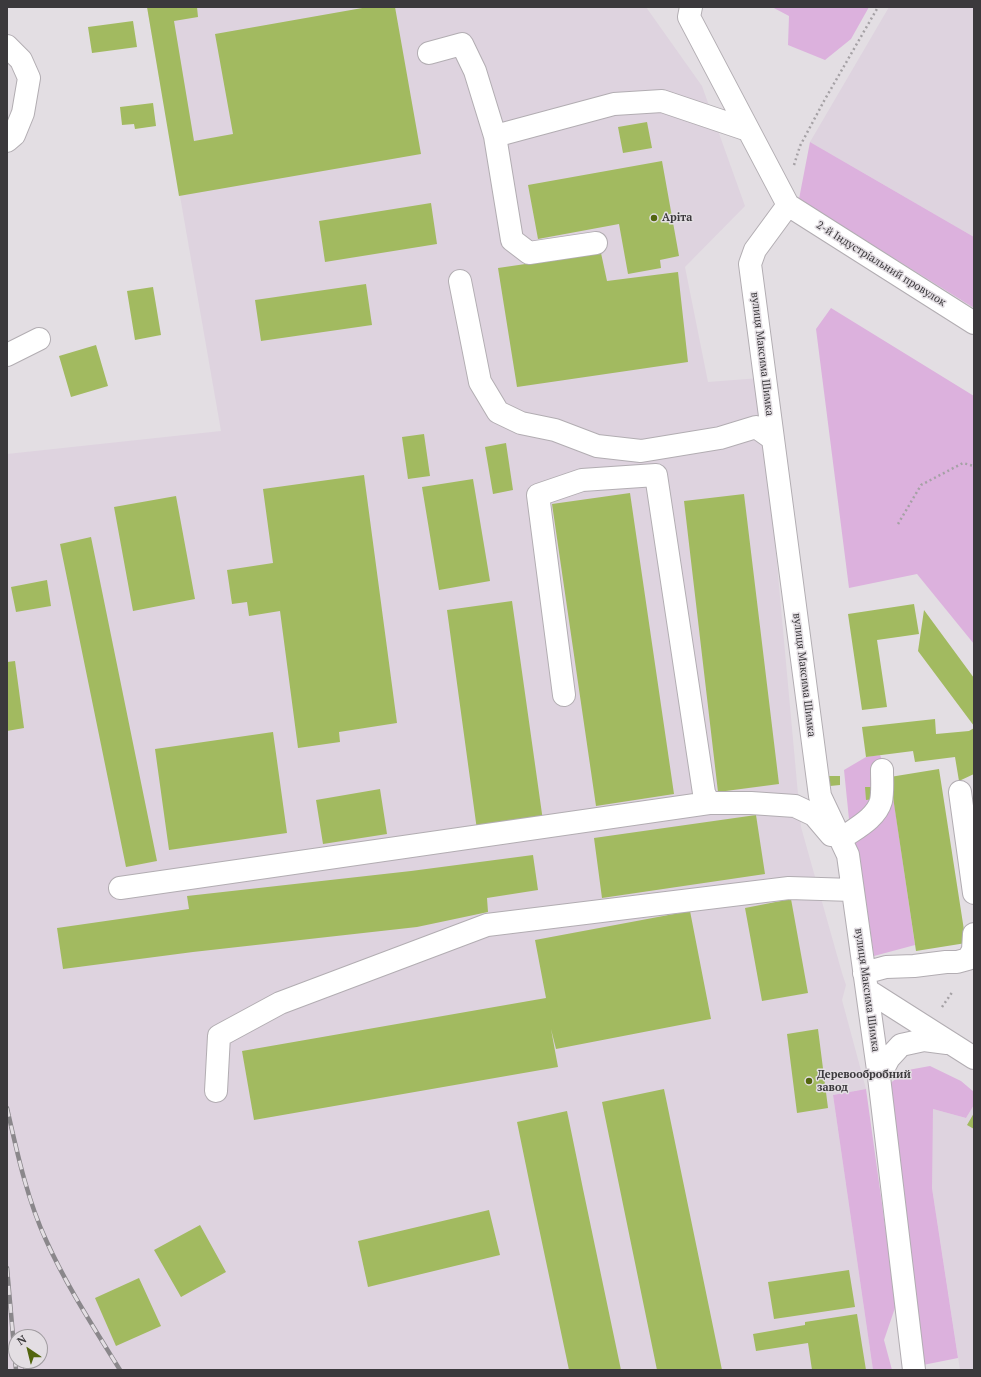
<!DOCTYPE html>
<meta charset="utf-8">
<style>
body{margin:0}
#map{position:relative;width:981px;height:1377px;overflow:hidden;background:#e3dee3;font-family:"PT Serif",serif}
canvas{display:block}
.frame{position:absolute;inset:0;border:8px solid #3b393c;pointer-events:none}
.north{position:absolute;left:8px;top:1329px;width:40px;height:40px;box-sizing:border-box;background:#e3dee3;border:1px solid #a09ca0;border-radius:50%;rotate:325deg;font-size:11px;font-weight:700;line-height:16px;text-align:center;color:#3b393c}
.north::after{content:'';display:block;margin:auto;width:14px;height:18px;background:#52650e;clip-path:polygon(50% 0,100% 100%,50% 72%,0 100%)}
</style>
<div id="map">
<canvas width="981" height="1377"></canvas>
<div class="frame"></div>
<div class="north">N</div>
</div>
<script>
const ctx = document.querySelector('canvas').getContext('2d');
ctx.lineJoin = 'round';
function fillPath(path, color) { ctx.fillStyle = color; ctx.fill(path, 'evenodd'); }
function strokePath(path, color, width, dash) { ctx.strokeStyle = color; ctx.lineWidth = width; ctx.lineCap = dash ? 'butt' : 'round'; ctx.setLineDash(dash || []); ctx.stroke(path); }
function write(font, color, halo, rows, align = 'center') {
  ctx.font = font + ' "PT Serif",serif'; ctx.lineWidth = 3; ctx.setLineDash([]); ctx.textBaseline = 'middle'; ctx.strokeStyle = halo; ctx.fillStyle = color; for (const [text, x, y, turn = 0] of rows) {
    ctx.save(); ctx.translate(x, y); ctx.rotate((+turn || 0) * Math.PI / 180); ctx.textAlign = isNaN(turn) ? turn : align; if (halo) ctx.strokeText(text, 0, 0); ctx.fillText(text, 0, 0); ctx.restore();
  }
}
const built = new Path2D(`
 M147 7H646L702 86 745 206 685 267 708 382 760 378 801 827 842 973 846 985 842 1000 866 1089 833 1095 873 1370H7V454L221 431ZM16 1337H40V1361H16Z
 M889 7H974V237L810 142Z
 M974 1105V1370H960L932 1188V1132L933 1109 966 1118Z`);
const green = new Path2D(`
 M772 7H869L851 39 825 60 788 45 789 16Z
 M810 142 974 237V308L799 199Z
 M831 308 974 396V644L917 574 849 588 816 329Z
 M880 755 891 782 915 945 874 956 861 869 850 829 844 770 866 757Z
 M930 1066 961 1081 974 1092V1105L966 1118 933 1109 932 1188 958 1358 923 1365 889 1084 908 1070Z
 M866 1089 896 1305 884 1340 892 1370H873L833 1095Z`);
const building = new Path2D(`
 M147 7H197L198 17 174 21 194 141 233 134 215 34 368 7H395L421 154 179 196Z
 M133 21 137 47 92 53 88 27Z
 M153 103 156 126 135 129 134 124 122 125 120 107Z
 M647 122 652 148 623 153 618 127Z
 M662 161 679 256 660 260 661 268 628 274 619 224 538 239 528 185Z
 M431 203 437 244 325 262 319 221Z
 M601 253 607 281 678 272 688 362 517 387 498 268Z
 M366 284 372 325 261 341 255 300Z
 M153 287 161 335 135 340 127 291Z
 M96 345 108 386 71 397 59 356Z
 M424 434 430 476 408 479 402 437Z
 M506 443 513 490 493 494 485 447Z
 M364 475 397 723 339 732 340 742 298 748 280 611 249 616 247 602 232 604 227 570 273 563 263 489Z
 M473 479 490 581 439 590 422 487Z
 M630 493 674 794 596 806 552 504Z
 M744 494 779 784 718 792 684 501Z
 M176 496 195 599 133 611 114 507Z
 M91 537 157 861 126 867 60 544Z
 M47 580 51 606 16 612 11 587Z
 M512 601 543 821 477 830 447 610Z
 M914 604 919 634 877 640 887 707 862 710 848 614Z
 M924 610 974 678V726L918 651Z
 M15 661 24 728 7 731V662Z
 M935 719 936 734 969 731 974 728V774L959 781 955 757 915 762 913 751 866 757 862 727Z
 M273 732 287 833 169 850 155 749Z
 M939 769 966 943 916 951 890 777Z
 M829 776H840V785L830 786Z
 M865 787H873L874 799 866 800Z
 M380 789 387 834 323 844 316 800Z
 M756 815 765 874 602 898 594 838Z
 M533 855 538 890 487 898 488 912 417 927 193 952 63 969 57 928 189 909 187 896 411 871Z
 M791 899 808 993 762 1001 745 908Z
 M690 911 711 1019 556 1049 551 1029 558 1067 254 1120 242 1051 546 998 535 940Z
 M818 1029 828 1108 797 1113 787 1034Z
 M664 1089 722 1370H657L602 1102Z
 M567 1111 583 1189 621 1370H569L533 1200 517 1122Z
 M974 1113V1129L967 1125Z
 M489 1210 500 1255 368 1287 358 1241Z
 M200 1225 226 1272 181 1297 154 1250Z
 M849 1270 855 1307 774 1319 768 1282Z
 M139 1278 161 1326 116 1346 95 1298Z
 M857 1314 866 1370H812L808 1343 756 1351 753 1334 805 1325V1322Z`);
const path = new Path2D(`
 M794 165 800 146 824 101 878 7
 M898 524 921 485 963 463 974 466
 M942 1007 953 991`);
const minor = new Path2D(`
 M691 7 689 17 788 205 755 250 750 264 820 796 848 855 879 1077 914 1370
 M7 46 21 60 29 78 23 113 14 135 7 141
 M429 53 462 44 475 71 495 136 614 104 662 101 748 130
 M495 136 512 240 529 253 596 243
 M788 205 974 323
 M460 281 480 382 498 412 521 423 555 430 597 446 641 451 720 438 756 427 773 439
 M7 355 39 339
 M564 695 538 495 582 480 656 475 704 793 709 803H751L795 806 814 815 831 835
 M960 792 974 893
 M841 839C854 829 876 819 881 801 883 792 882 780 882 770
 M120 888 709 803
 M864 973 886 967 914 966 946 962H957L968 959 973 950 974 934
 M867 990 974 1058
 M879 1077 889 1058 901 1045 924 1040 947 1043
 M216 1091 219 1036 280 1003 487 925 789 888 853 890`);
const rail = new Path2D(`
 M7 1108C17 1152 27 1199 46 1240 66 1285 94 1328 120 1370
 M7 1268 16 1370
 M24 1361 26 1370`);
const markers = [
 [654,218,4,"#52650e"],
 [809,1081,4,"#52650e"]
];
const poiNames = [
 ["Аріта",662,218],
 ["Деревообробний",817,1075],
 ["завод",817,1088]
];
const streetNames = [
 ["2-й Індустріальний провулок",881,264,32],
 ["вулиця Максима Шимка",762,354,83],
 ["вулиця Максима Шимка",804,675,83],
 ["вулиця Максима Шимка",867,990,82]
];
fillPath(built, '#ded3df');
fillPath(green, '#dcb1dd');
fillPath(building, '#a2ba60');
strokePath(minor, '#b2adb2', 24);
strokePath(path, '#a5a1a5', 2.5, [2, 3]);
strokePath(minor, '#fff', 22);
strokePath(rail, '#8a878b', 4.5);
strokePath(rail, '#e3dee3', 3, [9]);
for (const [x, y, r, color] of markers) { const dot = new Path2D(); dot.arc(x, y, r, 0, 2 * Math.PI); ctx.fillStyle = color; ctx.fill(dot); strokePath(dot, '#e3dee3', 1.5); }
write('bold 11px', '#3b393c', '#e3dee3', poiNames, 'left');
write('11px', '#3b393c', '#e3dee3', streetNames);
</script>
